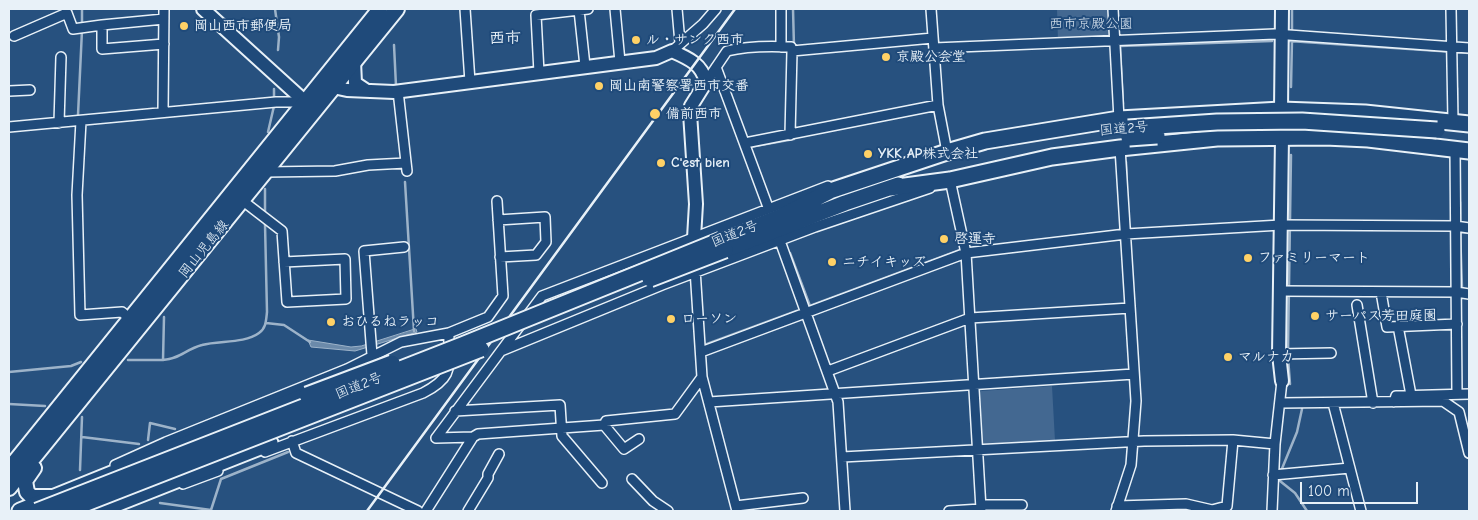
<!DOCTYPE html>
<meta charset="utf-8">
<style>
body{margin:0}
#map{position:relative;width:1478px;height:520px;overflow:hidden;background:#27517f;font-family:"Comic Neue",sans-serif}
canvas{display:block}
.frame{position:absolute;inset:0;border:10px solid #e8f1f8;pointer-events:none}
.scale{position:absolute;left:1300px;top:482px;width:118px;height:22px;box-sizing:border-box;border:2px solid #e8f1f8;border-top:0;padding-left:6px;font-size:15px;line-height:18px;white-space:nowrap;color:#e8f1f8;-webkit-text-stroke:4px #1f4a7a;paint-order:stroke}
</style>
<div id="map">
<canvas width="1478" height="520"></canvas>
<div class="frame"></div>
<div class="scale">100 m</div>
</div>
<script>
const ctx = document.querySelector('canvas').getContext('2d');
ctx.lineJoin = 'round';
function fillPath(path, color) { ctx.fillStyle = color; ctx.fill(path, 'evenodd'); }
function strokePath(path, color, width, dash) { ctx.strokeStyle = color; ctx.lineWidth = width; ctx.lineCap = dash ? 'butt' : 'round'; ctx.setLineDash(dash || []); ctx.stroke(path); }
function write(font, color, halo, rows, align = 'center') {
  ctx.font = font + ' "Comic Neue","Klee One",sans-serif'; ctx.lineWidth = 4; ctx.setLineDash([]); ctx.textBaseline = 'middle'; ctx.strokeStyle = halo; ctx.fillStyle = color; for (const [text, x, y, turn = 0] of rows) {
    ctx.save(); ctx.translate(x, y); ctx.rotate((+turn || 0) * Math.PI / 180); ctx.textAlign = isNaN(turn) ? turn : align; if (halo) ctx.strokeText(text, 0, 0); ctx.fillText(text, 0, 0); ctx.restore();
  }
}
const green = new Path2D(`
 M1057 9H1109L1110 39 1058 41Z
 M1052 386 1055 441 985 445 982 443 979 393 981 391Z`);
const water = new Path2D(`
 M416 329 417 332 355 351 311 347 308 340 351 347 361 346Z`);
const stream = new Path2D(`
 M275 9 279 37 278 50
 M793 9 794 47
 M82 25V9
 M1292 32V9
 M1289 41 1469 53
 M394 45 396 86
 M1291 87 1292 40
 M1457 88V107
 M1123 104 1120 46 1272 41
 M78 115 82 30
 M268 132 274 106V89
 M751 150 750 147 794 139V137
 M1126 162 1128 229
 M405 182 414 331
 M265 189V213
 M1460 202V224
 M1461 232 1469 233
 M790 253 810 306
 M1459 288H1462L1460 229
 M807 307 960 250 1123 230
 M266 323 284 325 310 342
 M707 344 802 309
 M1288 351 1291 155
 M1288 357 1290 384
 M128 360H163L164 317
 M163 360C180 359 186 349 202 345 219 340 244 344 259 333 266 328 266 321 267 312L265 224
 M9 372 71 366 81 362
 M9 404 45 406
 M82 437 139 444
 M148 440 150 423 175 429
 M80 470 82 417
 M1281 471 1297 432 1302 409
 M1280 477V481L1295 493 1307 511
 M160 503 211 510 221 479 288 452`);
const street = new Path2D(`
 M465 9 470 82
 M615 9 620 62
 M677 9 680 43
 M781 9V47
 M931 9 938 105 947 152H943
 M1113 9 1119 119
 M1451 9 1453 121
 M579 10 585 66
 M14 36 67 13 73 29 102 25
 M164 44 102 49V25L164 19
 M934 48 1275 34 1469 48
 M672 51 703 24 716 9
 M716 67 768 207
 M539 73 536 15 588 9
 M706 82 727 51C747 46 771 46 791 47L792 51 933 38
 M9 91 30 90
 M398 91 407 171
 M163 112 164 9
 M81 121 77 195 80 315 122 312 130 319
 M59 123 61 57
 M9 127 276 102H305
 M790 135 792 51
 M745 143 938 105
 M1455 149 1457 394
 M266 172 335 171 368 165 406 163
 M947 182 950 180 966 253 981 509 949 511
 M243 201 282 231 287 302 346 299 345 259 284 262
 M498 220 545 217 546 242 536 255 500 257
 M780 241 838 402 845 511
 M695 269 702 377 737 511
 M1280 291 1456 292 1469 294
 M1381 292 1387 327 1457 324
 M1357 305 1373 403
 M1398 326 1411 395
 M449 333 488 317 503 296 497 201
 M501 351 662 285 815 227 930 188
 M701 352 966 253 1126 234 1281 225 1455 226 1469 228
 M1279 354 1331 353
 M372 355 364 251 404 247
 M828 371 970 318 1130 308
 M709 402 1134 374
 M1394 402 1396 396 1469 394
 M1281 403 1443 401 1459 412 1469 453
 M1333 403 1361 511
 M455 411 560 405 562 436 602 483
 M604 425 606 421 675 414 702 377
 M473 437 478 434 604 425 624 449 639 439
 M436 438 542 296 828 186
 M292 441 296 453 418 511
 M842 457 1144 441 1233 440 1275 444
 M115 465 166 442 347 369 401 342 449 333C448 366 456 376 423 393L265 452
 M1273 475 1350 468
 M632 479 653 501 668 511
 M183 484 218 471
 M981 505H1022
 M736 506 803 498
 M1117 506 1186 504 1212 510 1227 506 1233 440
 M426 511 473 437 436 438
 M468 511 488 478V474L499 454
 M1116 511 1131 465 1136 401 1120 148
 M1272 511 1275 444 1282 381`);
const secondary = new Path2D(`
 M203 9 312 108
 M354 61 355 83 367 91
 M327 82 333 87 347 90 394 92 656 58 672 51C688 58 702 64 706 82L691 106 690 113 696 204 694 238
 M1281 110 1282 9
 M1282 137 1279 354 1282 381`);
const primary = new Path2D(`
 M34 468 25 481 27 492 32 497H51
 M9 469 380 9
 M9 488 397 9`);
const highway = new Path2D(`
 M890 188 950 180 1052 157 1120 148 1217 138 1325 137 1368 139 1469 151
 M782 216 830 191 947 152 985 141 1119 119 1281 110 1365 113 1469 124
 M721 240 792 212
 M725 250 845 203 898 185
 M20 511 307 395
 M98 511 270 443`);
const rail = new Path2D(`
 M367 511 735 9`);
const highwayBridge = new Path2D(`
 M1128 128 1217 122 1302 121 1437 130
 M1129 138 1157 136
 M650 279 725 250
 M307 395 392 363
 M37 511 462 345 721 240
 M66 511 481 349`);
const markers = [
 [184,26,5,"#ffd166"],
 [636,40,5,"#ffd166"],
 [886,57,5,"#ffd166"],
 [599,86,5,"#ffd166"],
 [655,114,6,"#ffd166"],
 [868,154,5,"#ffd166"],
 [661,163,5,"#ffd166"],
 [944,239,5,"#ffd166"],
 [1248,258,5,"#ffd166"],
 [832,262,5,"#ffd166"],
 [1315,316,5,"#ffd166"],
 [671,319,5,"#ffd166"],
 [331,322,5,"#ffd166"],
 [1228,357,5,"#ffd166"]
];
const parkNames = [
 ["西市京殿公園",1091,24]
];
const poiNames = [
 ["岡山西市郵便局",194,26],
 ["ル・サンク西市",646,40],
 ["京殿公会堂",896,57],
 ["岡山南警察署西市交番",609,86],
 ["備前西市",666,114],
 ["YKK AP株式会社",878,154],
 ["C'est bien",671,163],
 ["啓運寺",954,239],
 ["ファミリーマート",1258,258],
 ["ニチイキッズ",842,262],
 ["サーパス芳田庭園",1325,316],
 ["ローソン",681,319],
 ["おひるねラッコ",341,322],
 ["マルナカ",1238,357]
];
const streetNames = [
 ["国道2号",1124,129,-5],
 ["国道2号",735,234,-22],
 ["岡山児島線",204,249,-51],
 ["国道2号",359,386,-22]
];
const quarterNames = [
 ["西市",505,38]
];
fillPath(green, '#436891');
fillPath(water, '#6b8aaa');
strokePath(water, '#9db3c9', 1);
strokePath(stream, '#9db3c9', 2.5);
strokePath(street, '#e8f1f8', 12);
strokePath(secondary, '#e8f1f8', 16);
strokePath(primary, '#e8f1f8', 18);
strokePath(highway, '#e8f1f8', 19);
strokePath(street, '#1f4a7a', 9);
strokePath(secondary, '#1f4a7a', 12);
strokePath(primary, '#1f4a7a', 14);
strokePath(highway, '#1f4a7a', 15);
strokePath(rail, '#e8f1f8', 2.5);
strokePath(highwayBridge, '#e8f1f8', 19, []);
strokePath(highwayBridge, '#1f4a7a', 15);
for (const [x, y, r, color] of markers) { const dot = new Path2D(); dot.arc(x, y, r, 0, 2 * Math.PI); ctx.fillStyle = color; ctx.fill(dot); strokePath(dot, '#1f4a7a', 2); }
write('14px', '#d8e3ee', '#1f4a7a', parkNames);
write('bold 14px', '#e8f1f8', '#1f4a7a', poiNames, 'left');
write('14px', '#e8f1f8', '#1f4a7a', streetNames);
write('bold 16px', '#e8f1f8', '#1f4a7a', quarterNames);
</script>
